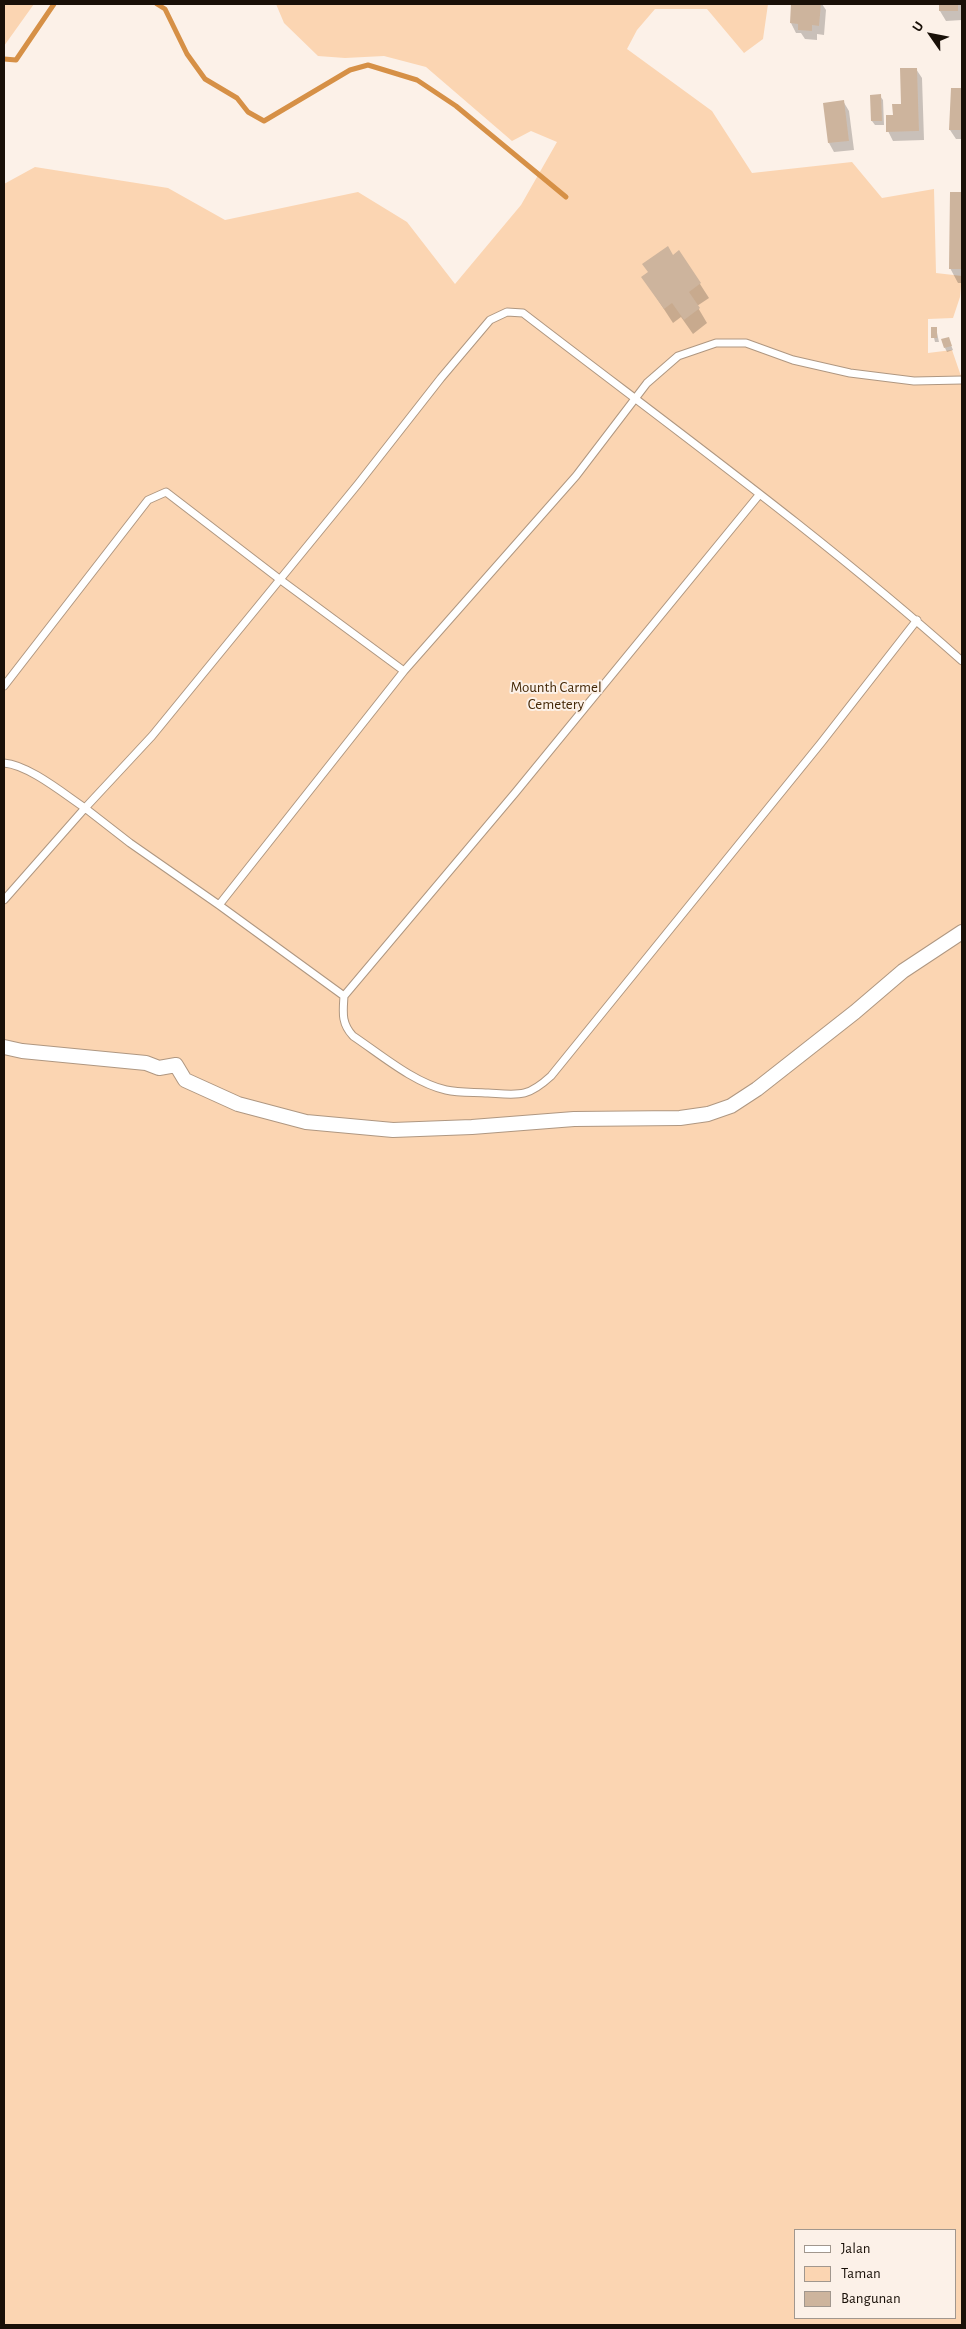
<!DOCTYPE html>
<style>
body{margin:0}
#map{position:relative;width:966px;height:2329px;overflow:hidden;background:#fcf1e8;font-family:"Alegreya Sans",sans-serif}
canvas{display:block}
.frame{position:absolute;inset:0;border:5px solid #191008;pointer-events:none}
.legend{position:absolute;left:794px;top:2229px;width:162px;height:90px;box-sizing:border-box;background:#fcf1e8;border:1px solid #a1978e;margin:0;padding:6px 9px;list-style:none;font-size:15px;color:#191008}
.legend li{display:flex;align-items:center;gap:10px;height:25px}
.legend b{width:25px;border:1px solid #a1978e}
.north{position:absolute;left:906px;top:10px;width:50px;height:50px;-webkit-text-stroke:4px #fcf1e8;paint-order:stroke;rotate:303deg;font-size:14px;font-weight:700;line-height:20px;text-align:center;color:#191008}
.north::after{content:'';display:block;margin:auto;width:18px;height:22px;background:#191008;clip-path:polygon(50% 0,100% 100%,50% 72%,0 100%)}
</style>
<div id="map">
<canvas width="966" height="2329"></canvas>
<div class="frame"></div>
<ul class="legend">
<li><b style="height:6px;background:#fff"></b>Jalan</li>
<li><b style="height:14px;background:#fbd5b2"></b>Taman</li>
<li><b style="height:14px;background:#cdb49d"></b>Bangunan</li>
</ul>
<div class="north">U</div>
</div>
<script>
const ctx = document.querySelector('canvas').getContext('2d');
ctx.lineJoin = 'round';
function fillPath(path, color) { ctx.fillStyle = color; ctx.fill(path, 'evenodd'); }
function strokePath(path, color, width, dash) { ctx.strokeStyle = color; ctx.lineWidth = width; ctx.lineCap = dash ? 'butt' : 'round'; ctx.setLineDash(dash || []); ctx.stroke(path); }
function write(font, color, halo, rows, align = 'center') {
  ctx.font = font + ' "Alegreya Sans",sans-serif'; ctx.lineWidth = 4; ctx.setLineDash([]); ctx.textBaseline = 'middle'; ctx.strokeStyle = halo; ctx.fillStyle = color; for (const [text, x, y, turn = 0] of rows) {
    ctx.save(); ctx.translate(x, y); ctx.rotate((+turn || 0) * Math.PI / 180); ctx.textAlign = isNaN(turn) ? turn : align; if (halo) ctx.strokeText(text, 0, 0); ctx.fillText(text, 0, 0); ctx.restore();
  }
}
const green = new Path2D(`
 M4 4H34L4 46Z
 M276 4H768L763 39 744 53 707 9H655L637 30 627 49 712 111 752 173 852 162 882 198 934 189 936 273 962 276 960 297 953 318 928 319V353L952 350 962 379V2325H4V184L35 167 168 188 225 220 358 192 407 222 455 284 521 205 557 142 531 131 512 141 426 67 384 56 345 58 318 56 284 23ZM795 2230H955V2318H795Z`);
const shadow = new Path2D(`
 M792 4H822L826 10 824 35 817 34V40L805 39 801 33H796L791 23Z
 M940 4H962V20L946 21 940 11Z
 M916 69 922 78 924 140 893 141 888 131 894 116 902 105Z
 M952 89 962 90V139H956L950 130Z
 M880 96 883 100 884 125H875L872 121Z
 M843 101 849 111 854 150 834 152 829 143Z
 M951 193H962V283H958L950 268Z
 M673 256 700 284 709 298 697 306 707 323 693 334 681 317 673 323 643 277Z
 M936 328 939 342H935L932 329Z
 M948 338 953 350 947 352 945 348Z`);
const stream = new Path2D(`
 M157 4 165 9 187 54 205 79 237 98 248 112 264 121 350 70 368 65 417 80 456 106 566 197
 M4 59 16 60 54 4`);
const building = new Path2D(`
 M791 4H821L819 26 812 25V31L798 30V24L790 23Z
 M939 4H958V11H939Z
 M900 68H917L919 131 886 132V115H893L892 104H901Z
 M951 88H962V130H949Z
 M881 94 882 121H871L870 95Z
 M844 100 849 141 828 143 823 103Z
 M950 192H962V269H949Z
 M668 246 673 255 679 250 701 283 689 292 700 308 684 320 672 303 664 309 641 277 648 272 642 264Z
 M931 327H937V338H931Z
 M949 337 952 346 944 348 941 339Z`);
const lane = new Path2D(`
 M917 620 821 743 551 1076C527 1098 519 1095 488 1093 474 1092 459 1093 446 1090 414 1083 380 1054 353 1036 341 1023 343 1012 344 996L219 905 130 843 85 808 152 736 358 484 441 378 490 320 507 312 523 313C671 427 823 537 962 661
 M4 686 148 500 166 492 278 578 404 671
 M4 763C29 765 64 794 85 808L4 900
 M219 905 404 671 576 476 647 383 678 356 716 343H746L793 360 850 373 914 381 962 380
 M344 996 515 793 759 495`);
const street = new Path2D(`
 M4 1047 22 1051 146 1063 159 1068 176 1065 185 1080 238 1104 306 1122 393 1130 472 1127 574 1119 680 1118 708 1114 731 1106 757 1089 855 1012 903 971 962 932`);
const parkNames = [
 ["Mounth Carmel",556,687],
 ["Cemetery",556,704]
];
fillPath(green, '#fbd5b2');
fillPath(shadow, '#0003');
strokePath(stream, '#d69046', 5);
fillPath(building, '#cdb49d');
strokePath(lane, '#af9781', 9);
strokePath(street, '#af9781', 16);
strokePath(lane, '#fff', 7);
strokePath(street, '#fff', 14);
write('15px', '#442807', '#fcf1e8', parkNames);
</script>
